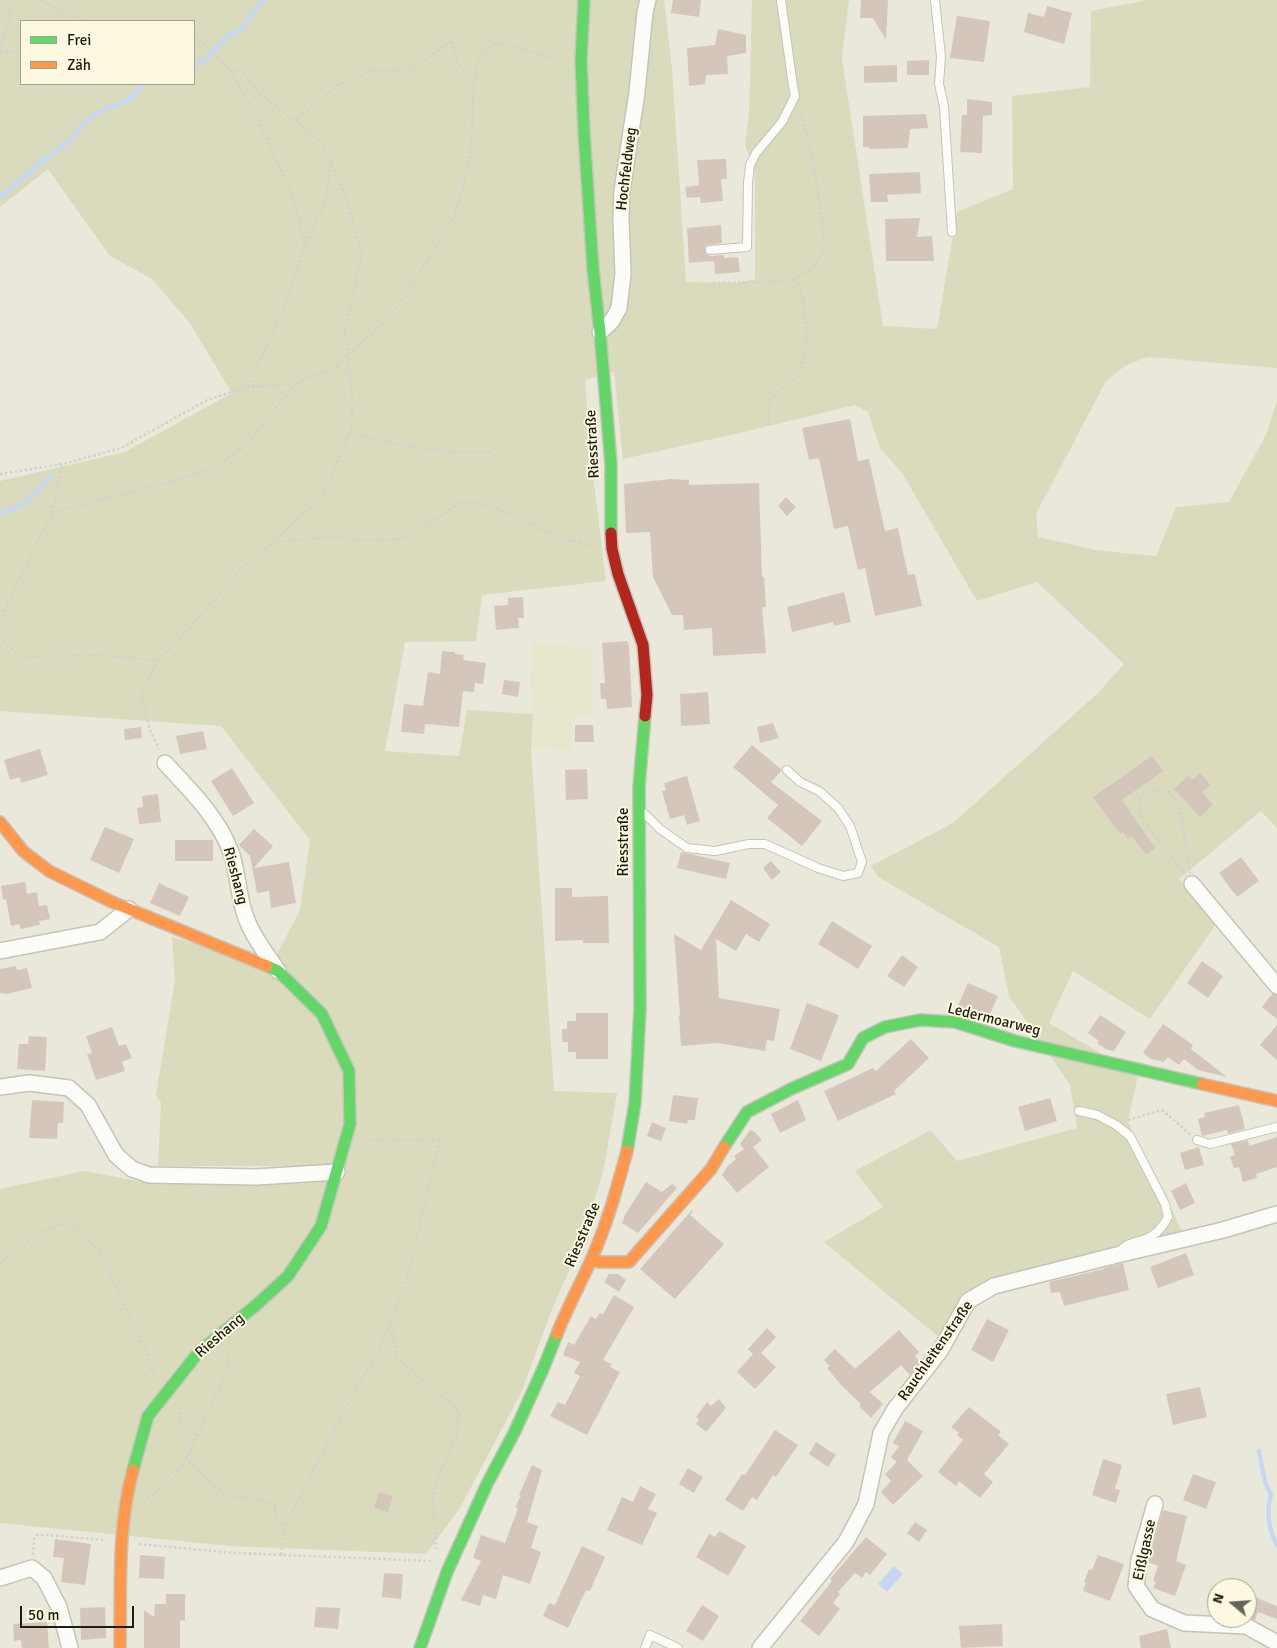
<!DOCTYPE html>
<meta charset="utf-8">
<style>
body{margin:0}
#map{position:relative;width:1277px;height:1648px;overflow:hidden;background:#eae8da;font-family:Signika,sans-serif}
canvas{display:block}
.legend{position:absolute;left:20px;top:20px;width:175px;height:65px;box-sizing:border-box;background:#fdf9e1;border:1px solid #a4a18f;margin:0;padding:6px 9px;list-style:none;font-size:15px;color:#1e1d14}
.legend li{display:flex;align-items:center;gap:10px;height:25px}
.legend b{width:25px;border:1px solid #a4a18f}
.north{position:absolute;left:1207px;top:1578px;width:50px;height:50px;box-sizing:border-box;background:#fdf9e1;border:1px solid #a4a18f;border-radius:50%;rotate:288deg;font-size:14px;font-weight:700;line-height:20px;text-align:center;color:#1e1d14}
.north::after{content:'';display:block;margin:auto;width:18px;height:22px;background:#656459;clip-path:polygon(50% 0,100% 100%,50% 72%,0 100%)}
.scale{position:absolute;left:20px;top:1606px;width:114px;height:22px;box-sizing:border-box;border:2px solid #1e1d14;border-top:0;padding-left:6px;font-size:15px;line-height:18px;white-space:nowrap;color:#1e1d14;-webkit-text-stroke:4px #fdf9e1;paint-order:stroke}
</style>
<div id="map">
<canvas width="1277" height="1648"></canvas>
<ul class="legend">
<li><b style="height:6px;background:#63d668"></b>Frei</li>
<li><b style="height:6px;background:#ff974d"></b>Zäh</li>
</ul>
<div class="north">N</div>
<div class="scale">50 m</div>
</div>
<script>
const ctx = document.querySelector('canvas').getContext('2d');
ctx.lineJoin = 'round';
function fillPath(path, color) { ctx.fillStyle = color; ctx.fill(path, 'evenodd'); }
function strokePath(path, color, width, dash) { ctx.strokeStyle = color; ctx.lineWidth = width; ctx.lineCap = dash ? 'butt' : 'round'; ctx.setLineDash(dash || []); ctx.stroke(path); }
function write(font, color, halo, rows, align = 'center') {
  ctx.font = font + ' Signika,sans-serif'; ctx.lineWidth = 4; ctx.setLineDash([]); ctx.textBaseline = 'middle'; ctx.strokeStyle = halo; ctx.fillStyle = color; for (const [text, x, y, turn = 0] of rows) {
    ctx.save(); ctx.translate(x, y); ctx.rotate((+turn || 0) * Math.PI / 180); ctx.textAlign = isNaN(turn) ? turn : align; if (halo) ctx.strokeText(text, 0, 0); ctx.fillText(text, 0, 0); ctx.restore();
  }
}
const built = new Path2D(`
 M532 643 591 649V717L572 716 571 750 531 749 533 714 530 684Z`);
const green = new Path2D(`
 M0 0H664L672 69 686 282 737 283 755 279V175L745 144 749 114 752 0H849L842 59 883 326 937 329 957 212 1013 189 1012 96 1090 87 1091 11 1148 0H1277V368L1149 357C1129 363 1119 368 1105 383L1036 514 1038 537 1095 550 1156 556 1176 507 1229 502 1266 435 1277 401V828L1261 811 1179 879 1216 924 1150 1019 1073 971 1049 1023 1138 1075 1128 1122 1184 1235 991 1280 940 1338 824 1242 883 1207 855 1171 931 1130 957 1161 1077 1128 1070 1085 1009 996 999 947 878 877 871 866 953 823 1098 693 1124 664 1037 582 977 601 902 473 880 448 868 412 855 405 744 432 623 459 614 372 585 380 592 467 606 581 482 595 476 641 405 642 385 751 459 756 467 710 533 714 531 749 554 1091 617 1093 603 1173 576 1254 551 1312 521 1393 460 1508 426 1554 230 1546 0 1523V1189L84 1171 153 1184 327 1181 323 1166H158L161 1103 156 1095 175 980 172 937 271 966 300 910 310 840 221 726 0 711V481L125 452 232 393 189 322 152 279 110 256 48 169 0 207ZM21 21H194V84H21Z`);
const water = new Path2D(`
 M894 1566 903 1574 887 1592 878 1584Z`);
const stream = new Path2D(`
 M194 64 206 60 226 37 242 29 256 7 266 0
 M0 197 45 159 73 138 86 120 104 109 129 100 144 84
 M0 513C28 505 32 497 50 476
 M1259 1451 1265 1482 1271 1495C1266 1511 1269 1531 1277 1545`);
const building = new Path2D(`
 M673 0H701L699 17 671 13Z
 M861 0H888L886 40 873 18H860Z
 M1047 6 1072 13 1064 44 1024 32 1028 13 1044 17Z
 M957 16 990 21 984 62 950 58Z
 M718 29 746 35V53L727 56 728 74 706 75 705 84 689 86 687 48 715 45Z
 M929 60V75H907V61Z
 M897 65V82L864 83V66Z
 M967 99 992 102V115L983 116 982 153 960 152 962 115H967Z
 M926 114 928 128 910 129 908 148 869 149V147H863V116Z
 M726 159 727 179H721L723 201 701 203 700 197 687 198 685 187 699 185 697 160Z
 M920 172 921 193 887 195 888 202H871L869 174Z
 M920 218 917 237 932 236 934 261H886L885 219Z
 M721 225 722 243 707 245 705 248V253L710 256 723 255 724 258 738 257 740 272 715 274 714 261 689 263 687 228Z
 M850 419 858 461 869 459 885 531 898 528 908 575 915 574 922 606 875 616 865 568 858 570 848 526 834 529 819 458 809 460 802 428Z
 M671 479 689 480V485L759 483 762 577H764L766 607H762L766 653 713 656 712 628 684 630 683 615H672L653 577 650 532 626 533 624 484Z
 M786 497 796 507 787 516 778 506Z
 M844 592 851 622 834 626 833 622 792 632 787 607Z
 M523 597 524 618H518L519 628 496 630 494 606 508 605V598Z
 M627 641 629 646 632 707 607 709 606 699H601L600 683H605L602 643Z
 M442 651 455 652V654L464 655 463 660 486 663 483 684 475 683 474 692 463 691 459 727 425 724 424 734 401 732 404 704 423 706 428 672 440 674Z
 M504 680 520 682 518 697 502 694Z
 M708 692 710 724 681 726 680 694Z
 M773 723 779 738 760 743 757 727Z
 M575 725H593L594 742H575Z
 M141 727 142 738 125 740 124 729Z
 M203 731 207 749 180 754 176 736Z
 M752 745 782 770 771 782 822 821 802 846 767 818 778 805 733 767Z
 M40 749 48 775 21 783 20 777 10 780 4 760Z
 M1152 756 1163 771 1122 800 1155 848 1146 855 1132 836 1128 839 1123 832 1120 834 1093 797Z
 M232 768 254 803 233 816 211 781Z
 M587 769 588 799 566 800 565 770Z
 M1200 773 1210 785 1202 792 1213 805 1200 817 1174 789 1188 776 1192 780Z
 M687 776 700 821 687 825 684 815 670 819 662 791 666 790 664 783Z
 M158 794 161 822 139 824 137 808 143 807 142 796Z
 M105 827 134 839 119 873 90 860Z
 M254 829 273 846 254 868 289 862 296 903 271 908 269 891 257 893 250 856 239 845Z
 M175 840H213V861H175Z
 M681 852 730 863 726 879 677 868Z
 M1241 857 1259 881 1237 897 1219 873Z
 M771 861 781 872 772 880 763 868Z
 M25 882 27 894 37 892 39 906 47 905 50 919 39 921 40 925 20 929V924L11 926 6 899 3 900 1 886Z
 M159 883 189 897 180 916 150 903Z
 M555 888H572V897L608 896 609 943H583V940L555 941Z
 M731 900 770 924 759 942 746 934 736 951 716 939 719 998 780 1009 774 1041 767 1040 765 1051 718 1043 681 1046 679 1016 680 1015 674 934 701 950Z
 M832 921 872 946 858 969 818 944Z
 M902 955 918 967 904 987 887 976Z
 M1202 961 1223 976 1208 998 1187 983Z
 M16 966 17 970 27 968 32 988 6 994 0 993V969Z
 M968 983 998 996 988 1019 956 1010Z
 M1272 994 1277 995V1019L1262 1007Z
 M807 1003 839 1015 821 1061 790 1049Z
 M576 1013H608V1059H576V1052H568V1042H562V1029H567V1021H576Z
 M1100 1015 1126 1032 1114 1051 1106 1049 1097 1043 1099 1041 1088 1033Z
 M1163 1024 1193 1045 1191 1049 1227 1077 1198 1070 1184 1059 1179 1065 1168 1057 1164 1062 1151 1059 1143 1053Z
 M1277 1025V1060L1260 1045Z
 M112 1027 119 1046 126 1044 132 1058 122 1062 125 1071 96 1080 87 1054 92 1053 86 1036Z
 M29 1036 47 1037 45 1071 17 1069 19 1044H28Z
 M911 1039 929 1058 894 1091 896 1094 838 1121 824 1091 873 1068 876 1071Z
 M673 1095 698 1098 695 1120H688L687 1124 669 1121Z
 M1050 1098 1057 1121 1025 1131 1018 1107Z
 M32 1100 64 1102 63 1123H58L57 1139 29 1138Z
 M798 1100 806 1120 780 1133 771 1114Z
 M1239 1105 1245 1129 1228 1134 1227 1130 1202 1136 1198 1119 1205 1117 1204 1113Z
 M652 1122 666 1128 661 1141 647 1136Z
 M750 1130 754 1131 762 1140 753 1147 769 1167 737 1193 722 1175 727 1167 736 1159 734 1156 744 1149 740 1144Z
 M1277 1137V1167L1256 1174 1257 1178 1243 1182 1239 1167 1234 1168 1230 1157 1235 1155 1231 1144 1248 1140 1249 1146Z
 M1199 1147 1204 1165 1185 1170 1180 1153Z
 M646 1182 662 1192 672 1184 677 1188 638 1233 622 1223 626 1213Z
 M1186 1183 1195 1203 1180 1210 1171 1191Z
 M692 1210 693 1211 690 1215 724 1244 675 1299 640 1269Z
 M1186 1253 1194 1275 1158 1288 1150 1267Z
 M1123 1263 1129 1290 1064 1306 1060 1292 1051 1293 1049 1282 1104 1269V1268Z
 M609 1274H618L626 1280 619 1292 604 1282Z
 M614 1295 634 1307 603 1360 612 1364 610 1367 620 1372 587 1435 550 1416 558 1402 565 1405 580 1376 574 1373 580 1362 563 1355 568 1342 574 1345 591 1316 596 1319 600 1313 603 1314Z
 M987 1319 1009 1330 993 1362 971 1350Z
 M767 1328 776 1337 761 1353 776 1367 755 1389 737 1372 753 1354 748 1349Z
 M899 1330 919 1352 915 1356 920 1362 910 1375 901 1365 870 1392 883 1404 871 1418 859 1406 861 1404 840 1384 827 1368 830 1366 824 1360 835 1349 855 1369Z
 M1200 1387 1207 1417 1173 1425 1166 1394Z
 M719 1399 726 1408 706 1432 696 1424 699 1420 696 1417 707 1402 711 1406Z
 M969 1407 1001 1432 998 1435 1009 1444 984 1474 993 1482 980 1498 959 1481 956 1486 938 1472 963 1440 957 1435 959 1433 951 1427Z
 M905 1421 923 1431 907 1460 923 1476 893 1505 881 1492 891 1481 885 1474 897 1462 891 1457 899 1446 893 1443Z
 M775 1430 798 1445 776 1477 773 1475 757 1500 752 1497 743 1511 725 1500 742 1474 745 1475Z
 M816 1442 836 1455 828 1467 809 1454Z
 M1103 1459 1122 1465 1115 1489 1120 1490 1116 1503 1092 1495Z
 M532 1465 542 1470 527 1522 538 1526 531 1548 541 1552 530 1584 503 1575 496 1599 483 1595 480 1606 461 1600 481 1561 473 1558 481 1535 505 1543 518 1508 515 1507 521 1496 519 1495Z
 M688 1468 703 1477 694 1493 679 1484Z
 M1193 1474 1216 1482 1206 1509 1183 1500Z
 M640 1486 656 1494 648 1509 657 1513 642 1545 607 1530 622 1497 633 1502Z
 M379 1492 393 1496 388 1512 374 1508Z
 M1163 1510 1187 1516 1176 1561 1186 1565 1175 1596 1153 1588 1156 1582 1153 1581 1158 1566 1148 1562Z
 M915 1522 927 1530 919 1542 907 1533Z
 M719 1531 746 1546 728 1576 696 1557 709 1534 715 1537Z
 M866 1537 887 1554 870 1575 866 1572 862 1578 855 1573 838 1592 840 1594 833 1603 840 1609 819 1636 800 1621 832 1581 830 1579Z
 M55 1539 91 1544 85 1585 61 1582 64 1558 53 1557Z
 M582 1546 605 1557 590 1591 586 1590 568 1628 543 1616 549 1603 555 1605Z
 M140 1555 165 1557 164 1579 139 1578Z
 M1098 1555 1124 1564 1110 1601 1083 1591 1086 1583 1084 1582 1089 1569 1092 1570Z
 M384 1573 403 1574 401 1599 382 1597Z
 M166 1594H185V1621L180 1620V1648H144V1610L154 1617 155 1604H166Z
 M1247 1594 1277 1606V1619L1258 1612 1255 1620 1247 1617Z
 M702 1605 719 1616 703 1641 686 1631Z
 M105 1607 106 1638 81 1640 80 1608Z
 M316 1607 340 1608 338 1629 314 1627Z
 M47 1622 49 1648H22L21 1640 14 1641 13 1624Z
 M1002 1624 1003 1646 961 1648 959 1626Z
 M1167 1629 1171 1648H1141L1139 1636Z`);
const path = new Path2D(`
 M40 0 59 10 88 21
 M0 49 10 17 11 0
 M0 53 21 50
 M230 71H242L261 95 322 142 344 192 362 253 345 330 352 393V427L324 494 275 541
 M295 121 341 83 351 82 370 70H410L452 40 458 65 475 77
 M306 243 326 201 330 163
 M713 283 767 282 792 280 813 268 824 249 822 218 812 156 800 112
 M336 366 350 373
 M247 387 294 384 332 369 385 322 414 282 454 217 462 193 471 149 474 83 478 61 492 44 510 45 545 56 563 60
 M769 425C767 402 767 400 785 386 788 384 792 382 795 379 813 357 806 307 798 282L792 280
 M350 433 405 446 454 452H491
 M0 474 63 464 121 448 207 400 247 387 267 346 287 299 305 244 292 194 254 111 230 71 205 45 194 39
 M52 513 170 482 214 468 248 444 294 384
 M0 626 8 602 52 513 63 464
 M0 638 21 657 93 655 158 660 184 634 240 570 274 542 328 537 372 541 405 538 462 502 478 503 501 510 563 539 592 545
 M158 660 141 696 150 730 159 749
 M1153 790 1169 792 1179 804 1192 884 1151 831 1138 810 1140 796Z
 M1128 1120 1162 1110 1190 1134
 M0 1264 38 1233 60 1224 81 1231 100 1253 145 1350 152 1372 156 1377
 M391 1321 397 1358 459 1411 457 1434 434 1488 433 1505 436 1549
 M179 1407 181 1423 194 1443
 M186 1459 227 1371 230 1350
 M143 1501 173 1479 186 1459 225 1495 274 1503 276 1517 284 1529
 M139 1544 234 1553 432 1561
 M33 1555 34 1539 37 1535H47L103 1540
 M281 1555 284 1529 342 1414 379 1350 406 1283 440 1139 363 1140`);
const lane = new Path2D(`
 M935 0 941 57 939 84 944 106 952 232
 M710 250 747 247 748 183 750 165 756 153 782 122 795 96 793 86 781 0
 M645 814 660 829 687 848 715 851 749 844H765L818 868 843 876 858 873 862 862 850 826 838 808 819 791 800 782 787 770
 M1079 1111 1097 1115 1116 1125 1130 1136 1165 1204 1168 1217C1164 1224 1160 1231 1153 1235 1140 1244 1129 1239 1118 1253
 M1197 1140 1210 1144 1277 1127
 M645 1648 650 1635 678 1648`);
const street = new Path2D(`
 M600 332 612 321 619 308 623 274 621 219 622 191 637 92 645 12 648 0
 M165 763C189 789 218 817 231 852 238 872 238 895 245 915 252 936 266 953 278 971
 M1192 884 1277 986
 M0 951 100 932 129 909
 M0 1087 29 1083 69 1088 88 1105 116 1155 132 1169 149 1175 256 1177 337 1172
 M1155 1504 1139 1560 1136 1586 1152 1609 1184 1623 1246 1626 1277 1643
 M0 1578 32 1568 44 1578 59 1607 70 1648
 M760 1648 846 1542 866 1504 881 1433 895 1409 940 1351 968 1301 994 1286 1117 1255 1223 1230 1277 1214`);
const fast = new Path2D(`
 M584 0 581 61 584 132 593 269 600 332 611 464V533
 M724 1147 747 1112 791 1089 848 1064 863 1038 885 1027 920 1020 955 1022 1015 1041 1202 1084
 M627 1151 635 1103 640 1009 639 786 645 716
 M133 1470 148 1416 198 1353 255 1306 288 1276 321 1226 350 1124 349 1071 322 1014 278 971 267 966
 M420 1648 447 1572 487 1484 515 1431 543 1369 557 1334`);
const slow = new Path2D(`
 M0 822 23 851 49 871 112 902 267 966
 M1202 1084 1277 1101
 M591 1260 599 1262H629L711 1169 724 1147
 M557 1334C567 1308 580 1285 591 1260 607 1225 617 1188 627 1151
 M120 1648C121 1589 117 1528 133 1470`);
const jam = new Path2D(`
 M611 533 612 549 618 574 643 645 647 695 645 716`);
const streetNames = [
 ["Hochfeldweg",627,169,-83],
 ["Riesstraße",593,444,-93],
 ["Riesstraße",624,842,-90],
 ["Rieshang",235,876,75],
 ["Ledermoarweg",994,1020,14],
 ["Riesstraße",583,1235,-67],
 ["Rieshang",220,1336,-41],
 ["Rauchleitenstraße",936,1351,-55],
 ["Eißlgasse",1145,1550,-78]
];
fillPath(built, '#e9e6ce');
fillPath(green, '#dadbbc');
fillPath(water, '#c6d7f3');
strokePath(stream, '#c6d7f3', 4.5);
fillPath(building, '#d5c6bc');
strokePath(lane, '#c5c4b9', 10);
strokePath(street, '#c5c4b9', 18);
strokePath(fast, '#c5c4b9', 14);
strokePath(slow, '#c5c4b9', 14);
strokePath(jam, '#c5c4b9', 14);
strokePath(path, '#d2d1cd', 2.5, [2.5, 2.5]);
strokePath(lane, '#fcfcf9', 8);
strokePath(street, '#fcfcf9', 15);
strokePath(fast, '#63d668', 11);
strokePath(slow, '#ff974d', 11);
strokePath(jam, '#b3261e', 11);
write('15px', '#1e1d14', '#fdf9e1', streetNames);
</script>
